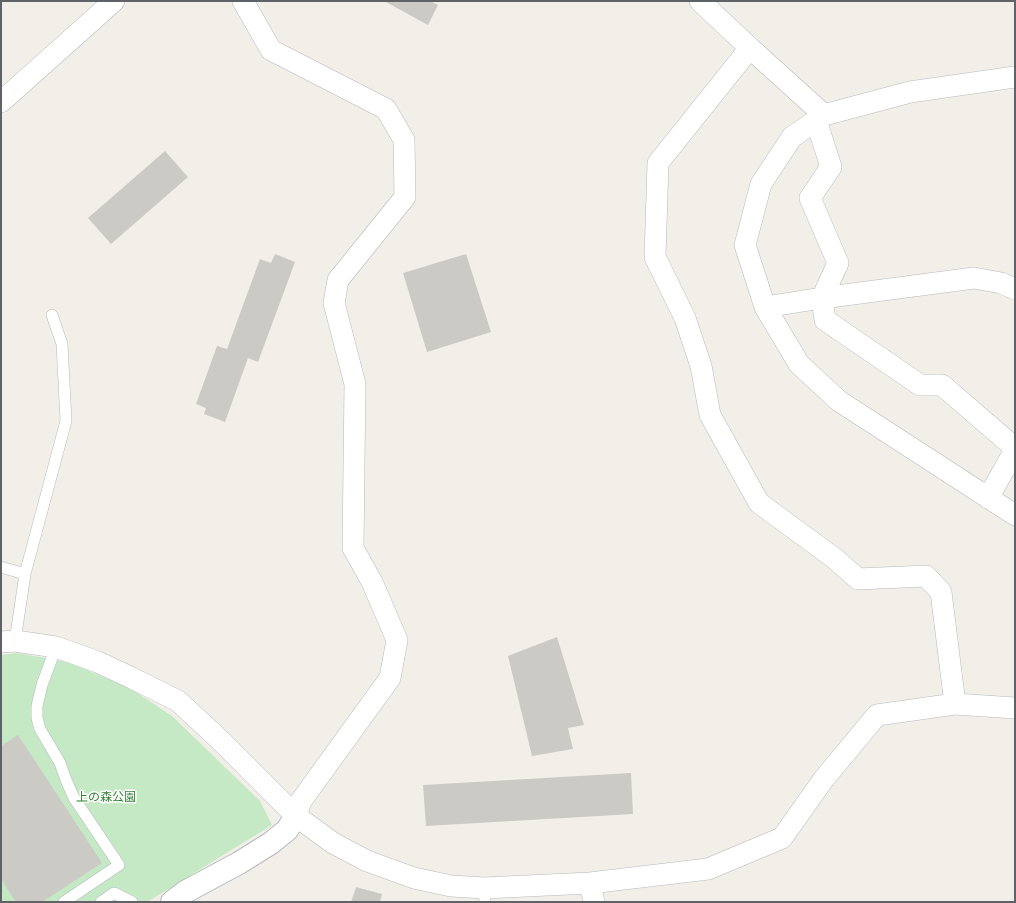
<!DOCTYPE html>
<meta charset="utf-8">
<style>
body{margin:0}
#map{position:relative;width:1016px;height:903px;overflow:hidden;background:#f1efe8;font-family:Mulish,sans-serif}
canvas{display:block}
.frame{position:absolute;inset:0;border:2px solid #5f6368;pointer-events:none}
</style>
<div id="map">
<canvas width="1016" height="903"></canvas>
<div class="frame"></div>
</div>
<script>
const ctx = document.querySelector('canvas').getContext('2d');
ctx.lineJoin = 'round';
function fillPath(path, color) { ctx.fillStyle = color; ctx.fill(path, 'evenodd'); }
function strokePath(path, color, width, dash) { ctx.strokeStyle = color; ctx.lineWidth = width; ctx.lineCap = dash ? 'butt' : 'round'; ctx.setLineDash(dash || []); ctx.stroke(path); }
function write(font, color, halo, rows, align = 'center') {
  ctx.font = font + ' Mulish,"Noto Sans JP",sans-serif'; ctx.lineWidth = 3; ctx.setLineDash([]); ctx.textBaseline = 'middle'; ctx.strokeStyle = halo; ctx.fillStyle = color; for (const [text, x, y, turn = 0] of rows) {
    ctx.save(); ctx.translate(x, y); ctx.rotate((+turn || 0) * Math.PI / 180); ctx.textAlign = isNaN(turn) ? turn : align; if (halo) ctx.strokeText(text, 0, 0); ctx.fillText(text, 0, 0); ctx.restore();
  }
}
const green = new Path2D(`
 M17 653 68 662 131 689 172 716 260 801 272 825 147 902H1V655Z`);
const building = new Path2D(`
 M384 1H430L438 5 428 25Z
 M165 151 188 177 111 244 88 218Z
 M275 254 295 262 258 362 248 358 225 422 204 414 206 408 196 404 217 346 227 349 260 259 271 263Z
 M466 254 491 332 427 352 403 273Z
 M557 637 584 725 568 728 573 749 532 756 508 656Z
 M18 735 102 863 42 902H16L1 879V746Z
 M631 773 633 814 426 826 423 785Z
 M356 887 382 894 380 902H351Z`);
const service = new Path2D(`
 M1 567 25 574 15 641
 M25 574 66 421 62 344 52 315
 M56 647 42 685 37 706V718L40 729 60 763 66 780 74 798 119 865 64 902
 M484 888 485 902
 M101 902 114 893 132 902`);
const minor = new Path2D(`
 M243 1 271 50 386 109 404 140 405 197 338 280 334 303 355 384 353 548 372 582 397 640 390 678 301 801 296 816
 M700 1 750 48 658 163 655 257 685 318 701 366 710 415 759 503 834 558 858 579 926 576 941 592 955 704
 M750 48 824 115
 M1015 77 910 92 824 115 792 137 761 184 745 245 765 307 799 364 839 401 1015 515
 M1 102 114 1
 M816 120 831 167 810 198 838 263 822 298 825 320 920 385H942L1015 448
 M765 307 822 298 974 278 1001 283 1015 289
 M988 498 1015 450
 M1 642 15 641 56 647 98 662 132 678 178 701 219 739 296 816 333 843 367 861 414 878 451 886 484 888 590 883 708 869 782 838 823 780 877 715 955 704 1015 708
 M590 883 594 902`);
const tertiary = new Path2D(`
 M172 902 185 892 239 863 271 843 287 830 296 816`);
const parkNames = [
 ["上の森公園",106,797]
];
fillPath(green, '#c5e8c5');
fillPath(building, '#cccac5');
strokePath(service, '#b5b8bc', 12);
strokePath(minor, '#b5b8bc', 22);
strokePath(tertiary, '#b5b8bc', 24);
strokePath(service, '#fff', 11);
strokePath(minor, '#fff', 21);
strokePath(tertiary, '#fff', 22);
write('12px', '#348238', '#fff', parkNames);
</script>
